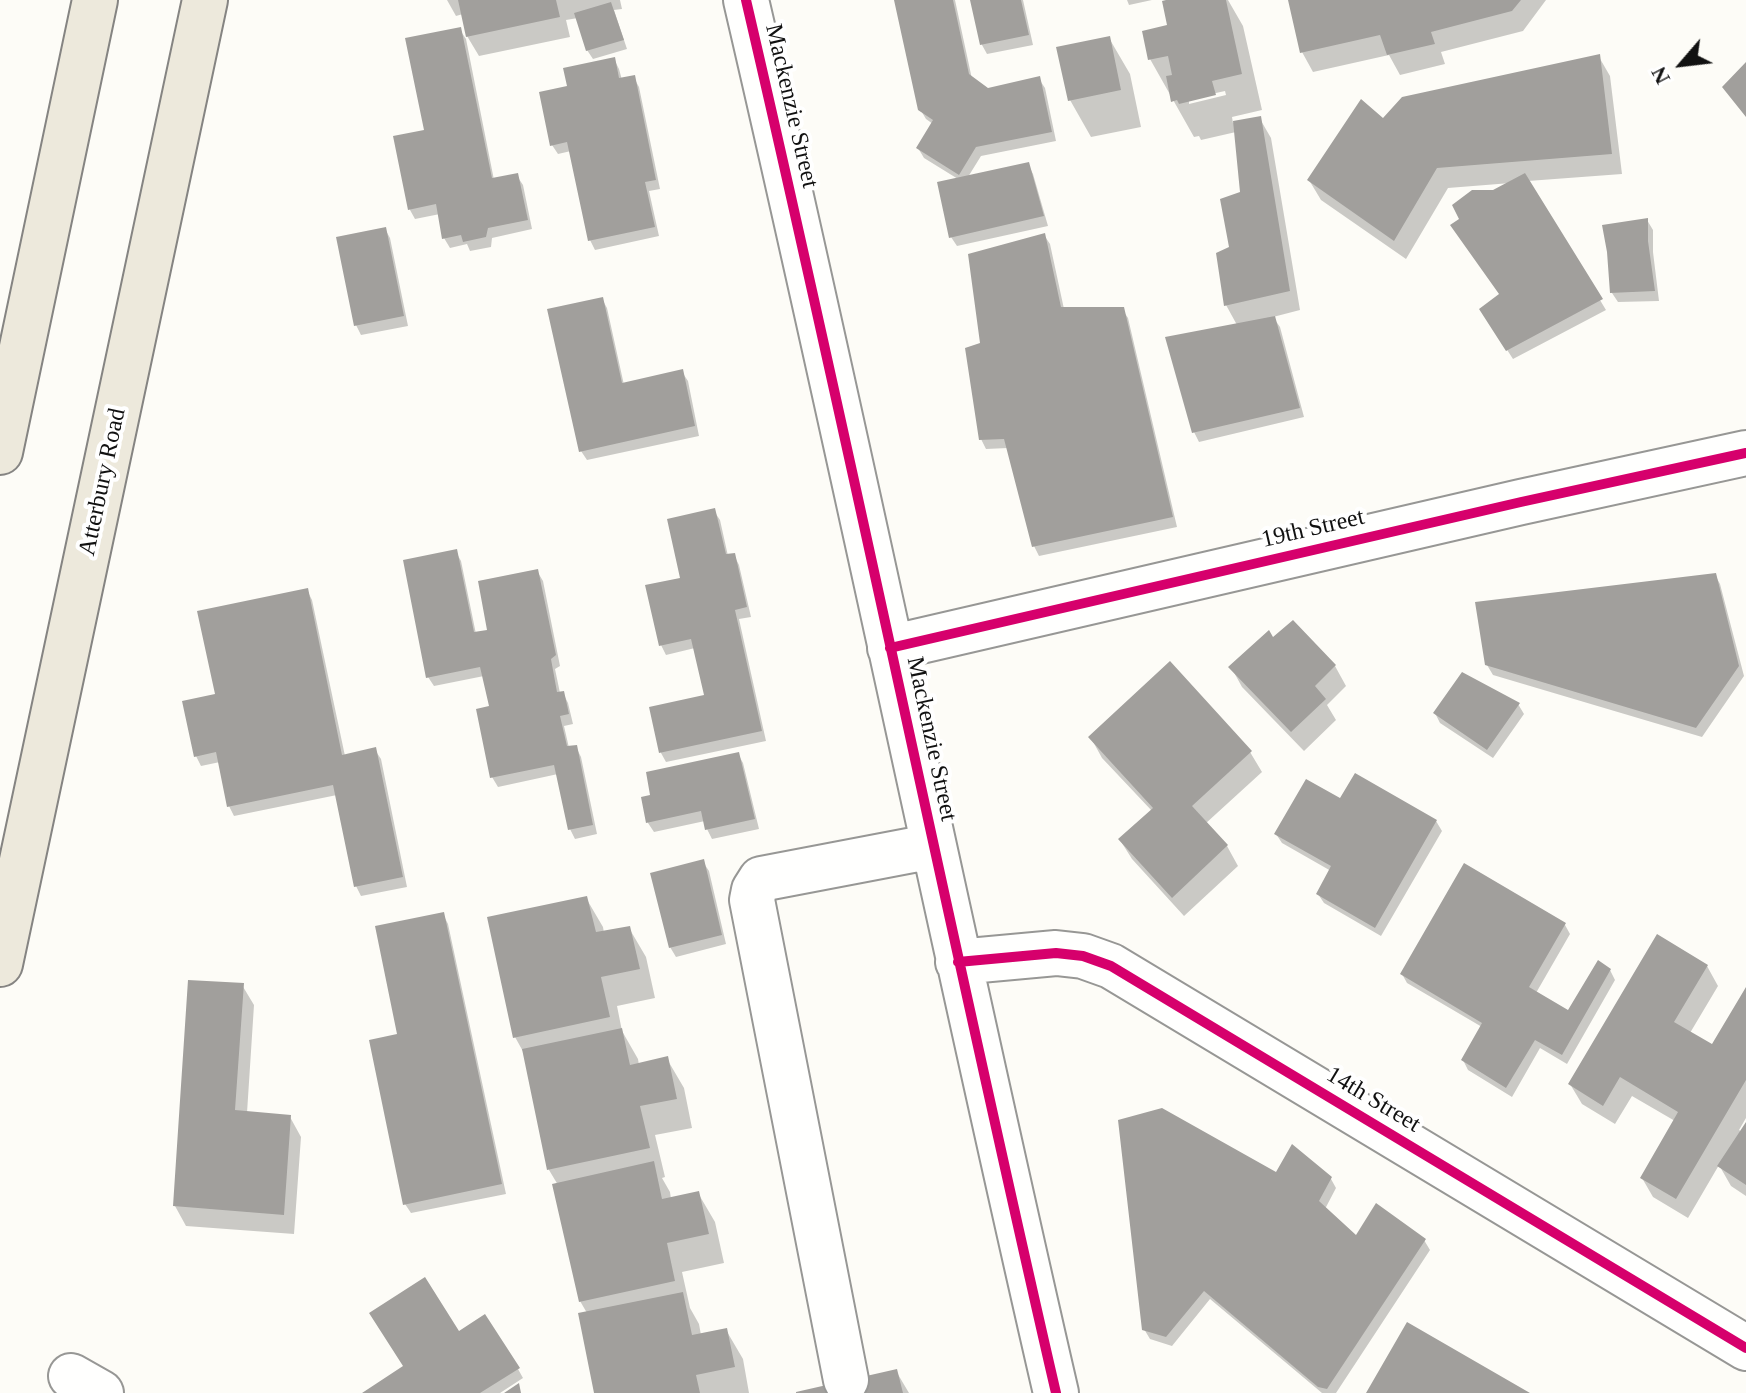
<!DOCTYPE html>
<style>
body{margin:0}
#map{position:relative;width:1746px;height:1393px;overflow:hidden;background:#fdfcf7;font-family:Georgia,serif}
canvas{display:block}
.north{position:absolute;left:1642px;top:24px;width:80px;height:80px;-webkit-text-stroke:6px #fff;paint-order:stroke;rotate:242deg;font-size:22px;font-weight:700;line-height:32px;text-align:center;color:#111}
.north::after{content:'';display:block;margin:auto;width:28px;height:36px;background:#111;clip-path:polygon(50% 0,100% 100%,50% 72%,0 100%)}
</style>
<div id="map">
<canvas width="1746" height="1393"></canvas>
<div class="north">N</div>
</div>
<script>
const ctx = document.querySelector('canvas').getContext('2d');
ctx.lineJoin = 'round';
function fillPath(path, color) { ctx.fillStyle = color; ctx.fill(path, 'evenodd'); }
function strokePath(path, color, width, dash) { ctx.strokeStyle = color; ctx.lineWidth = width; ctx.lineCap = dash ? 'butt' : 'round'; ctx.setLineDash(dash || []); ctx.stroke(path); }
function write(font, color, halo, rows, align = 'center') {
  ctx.font = font + ' Georgia,serif'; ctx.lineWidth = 8; ctx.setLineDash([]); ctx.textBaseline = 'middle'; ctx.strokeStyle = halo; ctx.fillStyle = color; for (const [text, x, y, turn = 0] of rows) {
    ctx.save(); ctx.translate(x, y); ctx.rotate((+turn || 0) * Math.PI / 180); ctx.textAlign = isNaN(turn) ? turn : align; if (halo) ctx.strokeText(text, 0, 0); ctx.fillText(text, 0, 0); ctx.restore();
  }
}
const shadow = new Path2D(`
 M447 0H620L622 9 614 10 627 49 593 59 587 50 578 18 566 20 570 37 479 56 467 36 463 14 456 16Z
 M902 0H955L972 79 988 90 1039 79 1045 88 1056 141 981 156 968 177 1028 164 1033 174 1048 226 957 246 951 237 958 179 924 158 918 148 933 124 926 119 920 109Z
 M972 0H1023L1033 45 987 54 982 45Z
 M1127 0H1152L1129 5Z
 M1175 0H1228L1243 26 1262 110 1232 117 1233 123 1260 119 1271 138 1300 310 1273 317 1280 327 1304 417 1199 442 1194 432 1237 325 1226 305 1231 248 1242 194 1236 132 1201 140 1199 136 1194 137 1150 59 1170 27ZM1225 91 1226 95 1189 104V99Z
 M1290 0H1546L1523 31 1441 52 1445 64 1400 75 1389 55 1313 72 1302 52Z
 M460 30 466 39 494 180 517 176 523 185 532 229 492 238 491 247 470 251 467 244 450 248 444 238 440 214 415 219 410 210 426 131Z
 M1109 38 1130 74 1141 127 1091 137 1070 100Z
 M1599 57 1610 76 1622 174 1528 181 1606 310 1513 359 1487 319 1501 295 1493 192 1511 183 1448 188 1406 259 1321 200 1309 180 1384 121Z
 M614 59 619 69 622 80 634 78 639 87 660 189 649 191 659 236 595 250 590 240 571 151 558 154 552 145 569 88Z
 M1647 220 1653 230V252L1659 301 1618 302 1612 293 1609 252Z
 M385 229 390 238 408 326 361 335 356 325Z
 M1044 235 1050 244 1064 309H1122L1128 318 1177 527 1039 556 1034 546 1008 448 986 449 981 439 983 344Z
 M602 299 607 308 624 385 682 372 688 381 699 436 587 460 581 451Z
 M714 511 720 520 728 556 734 555 739 565 751 617 739 619 766 741 666 762 661 753 652 709 706 697 695 648 666 655 661 645 683 579Z
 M456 552 461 561 476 634 490 631 537 571 543 581 560 666 555 669 560 693H563L568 703 573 724 564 726 569 748 576 747 581 757 597 834 575 839 570 829 558 774 498 787 492 777V708L484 676 434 686 428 677Z
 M1715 575 1720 584 1744 676 1702 737 1493 675 1487 665Z
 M307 590 312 600 345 756 375 750 381 759 407 887 361 896 356 886 337 795 234 816 229 806 220 762 201 766 196 756 217 696Z
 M1273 640 1335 666 1346 686 1327 705 1336 720 1304 751 1242 687 1231 667Z
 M1518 704 1524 714 1493 758 1440 723 1435 713Z
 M1091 738 1250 752 1262 772 1205 824 1227 846 1238 866 1184 916 1132 859 1120 840 1152 811 1102 758Z
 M738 754 743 763 759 829 712 839 707 829 705 821 654 832 648 823 643 799Z
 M1341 801 1436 821 1442 831 1381 936 1324 903 1318 894 1331 871 1282 843 1276 834Z
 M703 862 709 871 726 944 676 957 670 947Z
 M586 898 603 927 604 933 629 928 646 957 655 998 617 1006 622 1031 638 1059 639 1065 667 1059 684 1088 692 1128 655 1135 665 1177 662 1178 670 1192 671 1199 698 1193 715 1222 724 1263 682 1272 690 1308 699 1324 701 1335 726 1330 743 1359 749 1393H596L587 1313 580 1301 558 1185 549 1170 525 1055 515 1037Z
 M443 914 448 924 506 1194 411 1213 405 1204Z
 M1565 925 1570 934 1536 993 1569 1012 1610 970 1615 980 1567 1064 1540 1048 1512 1097 1468 1070 1463 1060 1482 1027 1407 983 1402 974Z
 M1707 966 1718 986 1690 1033 1713 1047 1746 991V1118L1739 1130 1742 1132 1746 1126V1196L1731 1186 1719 1165 1688 1218 1653 1197 1642 1178 1675 1121 1632 1096 1615 1124 1582 1104 1570 1084Z
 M242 985 254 1005 247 1113 290 1117 301 1137 294 1234 186 1226 175 1206Z
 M1276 1175 1331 1179 1336 1188 1325 1209 1356 1238 1424 1240 1430 1250 1336 1393H1322L1210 1299 1172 1346 1150 1339 1144 1329Z
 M458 1334 518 1369 523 1378 500 1393H365Z
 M896 1371 909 1393H800Z`);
const building = new Path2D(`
 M458 0H556L560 17 466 37Z
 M894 0H953L969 74 988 88 1040 76 1052 132 976 147 959 175 916 148 933 120 918 110Z
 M970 0H1021L1029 35 980 45Z
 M1166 0H1226L1242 74 1212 81 1216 95 1179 104 1177 100 1171 102 1166 76 1172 75 1168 56 1148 60 1142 31 1167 25 1162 1Z
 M1288 0H1521L1512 11 1431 32 1435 44 1387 55 1380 35 1300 53Z
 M611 2 624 40 586 51 574 13Z
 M461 27 492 178 518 173 528 220 488 228 486 237 463 242 461 235 442 239 436 204 408 210 393 136 424 130 405 38Z
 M1110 36 1121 90 1068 101 1056 47Z
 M1600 54 1612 154 1437 168 1394 241 1307 180 1361 99 1383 118 1402 97Z
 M615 57 619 78 635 75 656 180 645 182 655 227 588 241 567 142 550 146 539 92 567 86 563 68Z
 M1746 62V117L1722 87Z
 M1261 116 1290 291 1224 306 1216 253 1229 247 1220 199 1240 192 1233 121Z
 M1029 162 1044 216 949 238 937 182Z
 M1525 173 1603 299 1506 351 1479 309 1499 294 1450 225 1459 219 1452 205 1472 190H1493Z
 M1648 218V241L1655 291 1610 293 1607 252 1602 225Z
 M386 227 404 316 354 326 336 237Z
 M1045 233 1061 307H1124L1173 517 1032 547 1004 439 979 440 965 348 980 343 968 254Z
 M603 297 622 383 683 369 695 426 579 452 547 309Z
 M1275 316 1300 408 1192 433 1165 337Z
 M715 508 726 554 735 553 747 607 735 610 762 731 659 753 649 707 704 695 691 639 659 646 645 585 680 578 667 519Z
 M457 549 474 632 487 630 478 581 538 569 556 655 551 659 557 692 564 691 569 714 560 716 567 746 577 745 593 825 568 830 554 765 490 778 476 709 489 706 480 667 426 678 403 560Z
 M1716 573 1739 666 1696 728 1485 665 1475 602Z
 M308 588 342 755 376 747 403 877 354 887 333 785 227 807 216 752 194 757 182 701 215 694 197 611Z
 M1293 620 1336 665 1315 686 1326 699 1291 732 1228 667 1269 630 1273 637Z
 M1170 661 1252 751 1192 806 1228 845 1172 898 1118 839 1153 808 1088 737Z
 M1462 672 1520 703 1487 750 1433 713Z
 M739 752 755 819 705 830 701 811 646 823 641 797 650 795 646 772Z
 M1355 773 1437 820 1375 928 1316 894 1331 866 1274 834 1306 779 1340 798Z
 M704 859 722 935 669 948 650 873Z
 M1464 863 1566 923 1529 987 1568 1010 1598 960 1611 969 1562 1055 1535 1040 1506 1088 1461 1060 1482 1023 1400 974Z
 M587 896 596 932 630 926 640 969 601 977 610 1017 513 1038 487 917Z
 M444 912 502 1184 403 1205 369 1040 397 1034 375 926Z
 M1657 934 1708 965 1674 1022 1712 1044 1746 987V1080L1676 1199 1640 1178 1678 1112 1620 1077 1603 1106 1568 1084Z
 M188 980 244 983 235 1110 291 1115 284 1215 173 1206Z
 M622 1028 630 1065 668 1056 677 1099 640 1106 650 1148 547 1170 522 1049Z
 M1162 1108 1276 1172 1292 1144 1332 1177 1319 1201 1356 1235 1376 1203 1426 1239 1327 1389 1318 1387 1204 1291 1166 1337 1142 1330 1118 1120Z
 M1746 1122V1185L1717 1166Z
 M654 1161 662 1199 699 1191 709 1234 667 1243 675 1281 579 1302 552 1184Z
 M425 1277 459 1331 485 1314 520 1368 480 1393H362L403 1366 369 1313Z
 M683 1292 692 1335 727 1328 735 1367 696 1375 700 1393H594L578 1313Z
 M1407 1322 1530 1393H1366Z
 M897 1369 903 1393H796V1392Z
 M519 1383 521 1393H504Z`);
const street = new Path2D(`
 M746 0C854 463 949 930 1056 1393
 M890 648 1521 502 1746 453
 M958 962 1056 953 1083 956 1111 966 1746 1348
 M71 1376 101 1393
 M846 1380 752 900 754 890 761 879 934 846`);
const primary = new Path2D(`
 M0 452 95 0
 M0 964 205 0`);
const cycleway = new Path2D(`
 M746 0C854 463 949 930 1056 1393
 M890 648 1521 502 1746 453
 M958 962 1056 953 1083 956 1111 966 1746 1348`);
const streetNames = [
 ["Mackenzie Street",791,106,77],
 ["Atterbury Road",103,482,-78],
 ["19th Street",1313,529,-13],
 ["Mackenzie Street",931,739,78],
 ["14th Street",1373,1100,31]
];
fillPath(shadow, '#0003');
fillPath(building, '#a19f9c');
strokePath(street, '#979795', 48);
strokePath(primary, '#858482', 48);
strokePath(street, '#fffffe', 44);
strokePath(primary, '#ede9dc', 44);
strokePath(cycleway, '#d6006c', 10);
write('24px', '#111', '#fff', streetNames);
</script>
